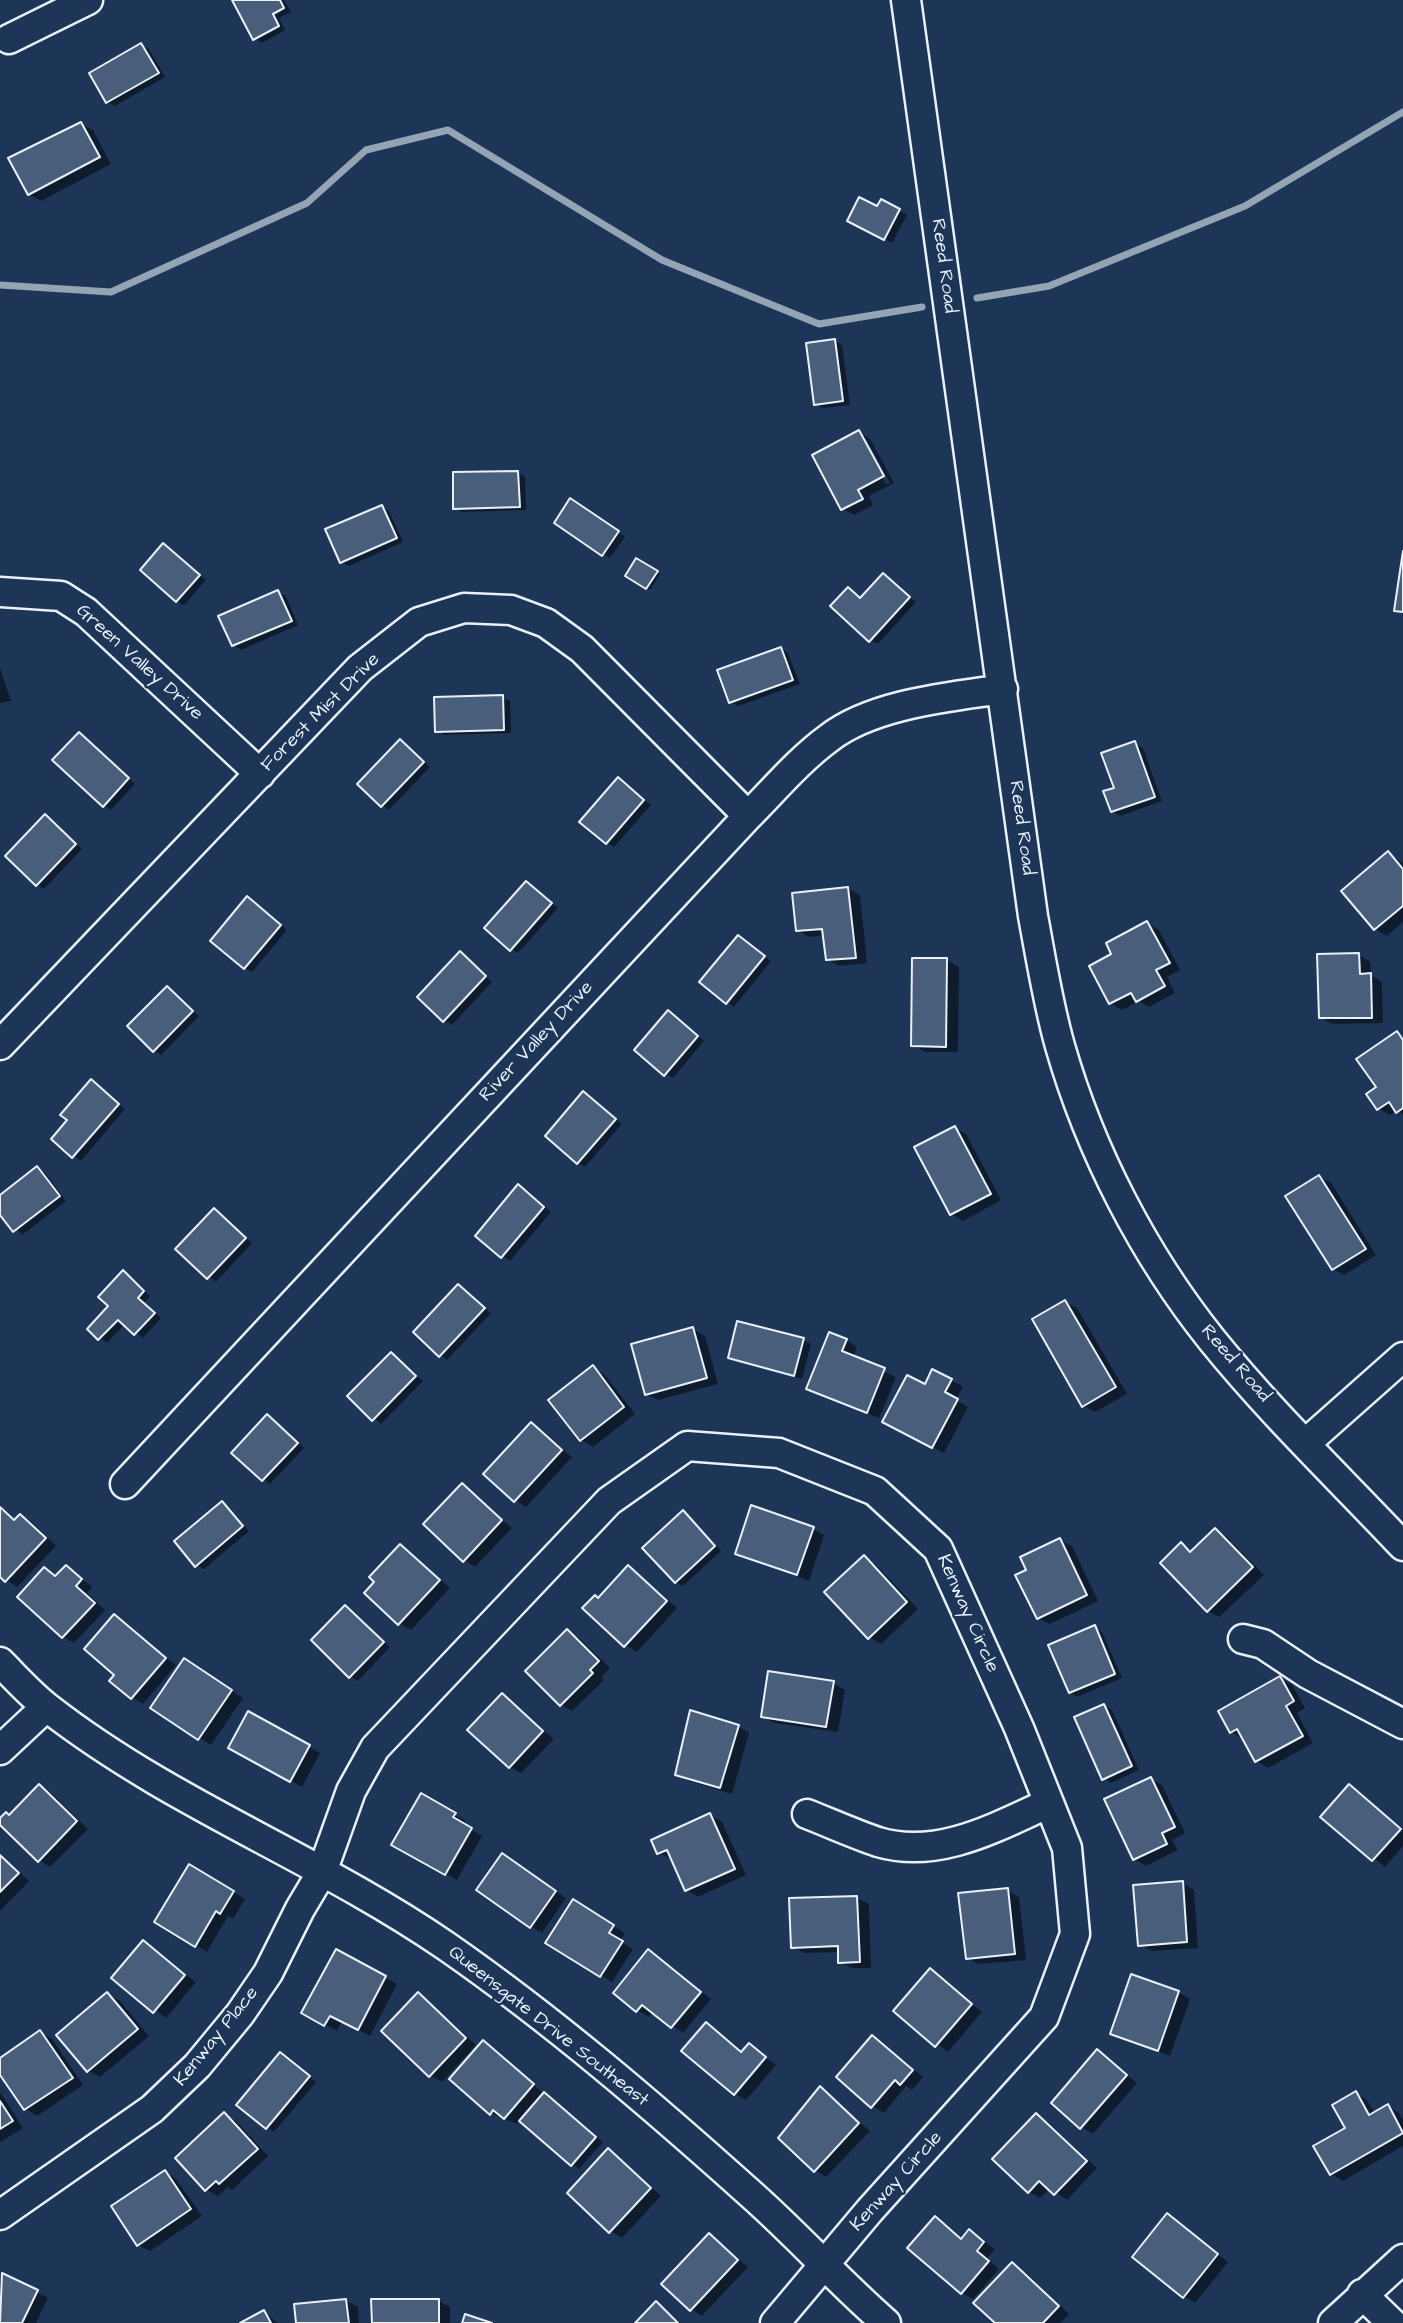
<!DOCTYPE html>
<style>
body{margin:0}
canvas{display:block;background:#1d3557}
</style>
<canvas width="1403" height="2323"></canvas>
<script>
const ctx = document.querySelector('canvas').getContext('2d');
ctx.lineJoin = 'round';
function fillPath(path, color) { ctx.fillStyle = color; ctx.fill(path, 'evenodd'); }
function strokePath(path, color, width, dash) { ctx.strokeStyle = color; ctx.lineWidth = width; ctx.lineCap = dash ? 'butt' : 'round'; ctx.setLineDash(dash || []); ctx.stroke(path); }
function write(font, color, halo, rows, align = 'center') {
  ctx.font = font + ' "Architects Daughter",sans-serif'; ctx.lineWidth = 5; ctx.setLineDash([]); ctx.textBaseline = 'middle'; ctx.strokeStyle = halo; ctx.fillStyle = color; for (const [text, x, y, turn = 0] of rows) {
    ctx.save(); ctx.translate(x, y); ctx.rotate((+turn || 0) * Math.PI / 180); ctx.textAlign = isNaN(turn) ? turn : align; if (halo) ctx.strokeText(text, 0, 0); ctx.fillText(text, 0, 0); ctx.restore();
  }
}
const shadow = new Path2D(`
 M234 0H284L291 12 279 18 285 30 262 43 254 38Z
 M141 45 149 49 165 77 115 106 107 102Z
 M81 124 93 130 111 164 41 201 29 194Z
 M882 201 907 215 892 243 849 220 878 209Z
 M835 341 842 345 850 405 823 408 816 404Z
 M859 432 870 439 894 483 869 496 873 505 854 515 843 509ZM862 439H866L890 483 886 484Z
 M518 472 525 477 526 510 462 512 455 508Z
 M578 505 625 537 610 558 603 554Z
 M382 506 389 511 403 542 349 566 342 562Z
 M164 545 206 580 184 605 177 601Z
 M637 560 660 574 650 590 627 575Z
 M884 575 916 602 878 644 870 640 848 589 861 599Z
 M278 592 286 596 298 625 241 650 233 645Z
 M781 649 788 653 800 684 738 706 730 702Z
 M0 668 11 701 0 703Z
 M502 697 510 701 511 733 444 735 437 731Z
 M79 734 135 784 111 810 104 805Z
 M401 741 430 767 389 810 382 805Z
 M1135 743 1143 748 1162 801 1120 816 1112 811 1116 789Z
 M619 779 651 805 614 847 607 843Z
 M45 816 82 849 44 889 37 884Z
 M1388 853 1403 863V922L1387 936 1375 929 1343 891Z
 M527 883 558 908 518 953 511 949Z
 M848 888 860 895 867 963 839 966 827 959 825 935 809 937 797 930Z
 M255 903 287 930 252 972 245 968Z
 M1147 923 1159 930 1180 970 1167 977 1175 993 1149 1007 1139 1001 1122 1010 1110 1003Z
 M739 937 771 961 734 1007 727 1002Z
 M461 954 492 982 452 1025 444 1020Z
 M1359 955 1370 962 1371 975 1382 982 1383 1023 1332 1024 1320 1017Z
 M914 959 947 960 959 967 958 1052H925L913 1045Z
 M167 988 199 1016 161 1055 154 1050Z
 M668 1012 704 1041 673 1078 666 1074Z
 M1397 1033 1403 1037V1115L1397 1110 1390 1115 1378 1108V1087Z
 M98 1086 125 1109 81 1161 53 1139Z
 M591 1098 622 1124 585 1167 578 1163Z
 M955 1128 966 1134 1001 1200 963 1221 951 1214Z
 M37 1168 45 1173 66 1201 22 1235 0 1212V1197Z
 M1319 1177 1331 1183 1376 1255 1344 1275 1333 1269Z
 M526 1191 551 1212 510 1261 477 1236Z
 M214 1210 252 1243 216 1282 177 1249Z
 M123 1273 150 1296 144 1303 161 1318 143 1338 125 1324 107 1343 89 1329 111 1306Z
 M458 1286 491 1313 447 1360 440 1355Z
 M1065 1302 1077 1308 1127 1394 1095 1412 1084 1406Z
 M693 1329 705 1336 718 1384 658 1400 646 1394Z
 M803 1340 811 1344 802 1379 730 1357Z
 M846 1340 857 1347 853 1358 896 1377 879 1418 809 1388Z
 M391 1354 423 1381 381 1424 349 1396Z
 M593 1368 604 1374 635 1414 593 1447 581 1440Z
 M951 1380 963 1387 956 1400 968 1407 944 1453 896 1428Z
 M267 1416 304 1448 270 1484 233 1453Z
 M531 1424 572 1457 526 1507 515 1500Z
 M462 1485 512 1528 475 1567 464 1560Z
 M222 1503 249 1531 204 1569 196 1565Z
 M0 1506 16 1520 20 1516 32 1522 56 1546 17 1587 0 1575Z
 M683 1512 721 1551 683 1586 676 1582Z
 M813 1529 824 1535 809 1581 737 1553Z
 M1216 1530 1227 1537 1264 1575 1219 1617 1208 1611 1181 1545 1193 1552Z
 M1060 1540 1072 1546 1098 1601 1050 1624 1038 1618 1028 1570Z
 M401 1546 450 1588 411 1630 399 1623Z
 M864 1557 875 1564 918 1609 881 1644 869 1637Z
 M66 1567 92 1587 87 1593 105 1610 74 1643 63 1637 45 1570 57 1577Z
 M629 1567 677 1608 637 1652 625 1645 599 1599Z
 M345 1607 390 1647 358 1681 350 1676Z
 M114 1616 176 1665 143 1704 132 1697 117 1675Z
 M1095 1627 1102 1632 1122 1678 1077 1697 1070 1692Z
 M568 1632 579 1638 610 1668 601 1677 604 1680 572 1711 561 1705Z
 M196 1667 243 1698 211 1745 153 1707Z
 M1280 1678 1292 1685 1305 1708 1297 1713 1313 1743 1268 1768 1257 1761 1243 1739 1232 1732Z
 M833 1683 845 1690 838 1732 774 1723 763 1716Z
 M502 1695 554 1739 521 1773 510 1767Z
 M1104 1706 1112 1710 1139 1770 1111 1783 1103 1778Z
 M249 1713 320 1753 302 1787 231 1747Z
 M691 1713 738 1726 749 1733 732 1794 689 1781 677 1774Z
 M1151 1779 1162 1785 1185 1833 1172 1840 1178 1850 1146 1866 1134 1859Z
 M1350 1786 1403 1829V1846L1385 1867 1323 1816Z
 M39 1787 51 1793 88 1829 50 1867 39 1860 0 1822 10 1816Z
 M422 1796 466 1821 463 1825 482 1836 457 1880 394 1845Z
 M710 1815 722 1822 746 1875 698 1897 686 1890 672 1859 658 1853Z
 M0 1853 29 1881 0 1911Z
 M514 1862 566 1898 542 1933 530 1926Z
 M189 1866 245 1899 233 1919 228 1916 207 1952 157 1921Z
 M1182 1883 1194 1890 1198 1948 1152 1951 1140 1945Z
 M1007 1890 1019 1897 1026 1960 979 1964 967 1958Z
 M857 1898 869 1904 871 1968H851L840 1962V1952L804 1953 793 1947Z
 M585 1908 625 1933 620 1941 633 1949 612 1982 548 1942Z
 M143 1942 196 1982 166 2018 113 1978Z
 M336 1951 397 1984 370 2036 342 2021 337 2031 303 2013Z
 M649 1951 711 1999 683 2033 653 2012 649 2017 637 2010Z
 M930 1970 982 2012 948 2052 896 2011Z
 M1178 1992 1190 1999 1170 2056 1112 2033Z
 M107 1994 119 2000 149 2036 100 2077 88 2071Z
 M418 1994 429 2001 476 2045 442 2082 430 2075Z
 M707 2024 743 2052 749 2045 776 2065 746 2100 735 2094Z
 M40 2032 52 2039 83 2085 37 2116 26 2109 0 2072V2060Z
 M873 2037 923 2077 912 2090 906 2086 884 2113 872 2106Z
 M483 2043 603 2142 579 2169 520 2120 517 2124 491 2113Z
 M1098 2052 1137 2083 1093 2134 1081 2127Z
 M281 2054 316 2082 274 2132 239 2104Z
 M820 2089 870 2131 826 2177 815 2170 804 2113 800 2110Z
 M0 2092 23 2128 0 2142Z
 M1356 2093 1367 2100 1375 2113 1388 2106 1399 2113 1403 2120V2146L1343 2181 1331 2174 1348 2128Z
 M224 2115 236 2121 268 2156 232 2190 228 2187 218 2196 207 2190 177 2158Z
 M1036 2115 1048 2122 1097 2168 1067 2200 1050 2188 1040 2198 1029 2192Z
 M608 2151 661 2196 622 2238 610 2231Z
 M165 2172 176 2179 202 2216 150 2251 138 2245Z
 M1168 2216 1228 2262 1195 2303 1184 2296Z
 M935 2218 963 2239 970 2231 995 2249 987 2258 999 2269 973 2299 962 2293Z
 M709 2235 748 2267 702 2316 691 2309Z
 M1012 2264 1024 2271 1069 2314 1060 2323H997Z
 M3 2275 48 2298 36 2323H0V2281Z
 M346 2301 358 2307 359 2323H298Z
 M439 2301 450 2307V2323H373Z
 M264 2312 278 2323H244Z`);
const stream = new Path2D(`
 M0 285 111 292 307 203 366 150 448 130 662 260 819 324 922 307
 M977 298 1049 286 1245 206 1403 112`);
const building = new Path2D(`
 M232 0H280L284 8 273 14 279 26 253 40Z
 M141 43 159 73 106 103 89 73Z
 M81 122 100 157 28 195 8 158Z
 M859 197 877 206 881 199 900 209 884 240 847 221Z
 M835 339 843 401 814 405 806 343Z
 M859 430 884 476 858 490 863 499 841 510 812 455Z
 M518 471 520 507 453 509V472Z
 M570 498 619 531 602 556 554 523Z
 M382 505 397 538 340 563 325 529Z
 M163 543 200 575 176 602 140 570Z
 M1403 551V612L1394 611Z
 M636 558 658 571 646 589 625 576Z
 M883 573 910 597 869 642 830 606 848 587 860 598Z
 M278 590 292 621 232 646 218 616Z
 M781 647 793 680 729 703 717 670Z
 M503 695 504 730 435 732 434 697Z
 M79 732 129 778 103 807 52 760Z
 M400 739 424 762 381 807 357 784Z
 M1135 741 1155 797 1111 812 1103 791 1114 788 1101 753Z
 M618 777 644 800 606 844 579 822Z
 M45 814 76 844 36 886 5 856Z
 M1388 851 1403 869V906L1374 930 1341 891Z
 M526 881 552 903 510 951 484 928Z
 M848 887 856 958 826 960 822 929 796 931 792 893Z
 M247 896 281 925 244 969 210 941Z
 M1147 921 1170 963 1156 970 1165 986 1136 1002 1131 993 1109 1004 1089 966 1111 954 1106 943Z
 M738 935 765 956 726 1004 699 982Z
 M460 951 486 976 443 1022 417 997Z
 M1359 953 1360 974 1371 973 1372 1018H1319L1317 954Z
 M912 958H947L946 1047 911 1046Z
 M167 986 193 1011 153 1052 127 1026Z
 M668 1010 698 1036 664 1076 634 1050Z
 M1397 1031 1403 1040V1108L1396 1113 1389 1102 1377 1110 1366 1094 1376 1087 1356 1059Z
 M91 1079 119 1104 72 1158 51 1139 67 1120 60 1115Z
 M583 1091 616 1119 577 1164 545 1136Z
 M955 1126 991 1194 950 1215 914 1147Z
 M37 1166 60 1196 13 1232 0 1215V1195Z
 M1319 1175 1366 1249 1332 1270 1285 1196Z
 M518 1184 544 1207 501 1258 475 1236Z
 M214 1208 246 1238 207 1279 175 1249Z
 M123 1270 144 1291 138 1298 155 1313 134 1335 118 1320 98 1340 87 1329 108 1306 98 1297Z
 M458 1284 485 1308 439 1357 413 1332Z
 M1065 1300 1116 1387 1082 1407 1032 1319Z
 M737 1321 804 1338 794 1376 728 1358Z
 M693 1327 707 1378 645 1395 631 1344Z
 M829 1332 847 1339 842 1351 885 1368 867 1413 806 1389Z
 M391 1352 416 1376 372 1421 347 1396Z
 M593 1365 624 1407 580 1441 548 1400Z
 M932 1369 952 1379 945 1392 958 1399 932 1448 882 1422 907 1375 925 1384Z
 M267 1414 298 1443 262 1481 231 1453Z
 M531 1422 562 1450 514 1502 483 1474Z
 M462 1483 502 1520 463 1562 423 1524Z
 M222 1501 243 1526 195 1567 174 1541Z
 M751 1505 814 1527 797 1575 735 1554Z
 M0 1507 14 1520 20 1514 46 1538 5 1582 0 1577Z
 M683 1510 715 1546 675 1583 642 1548Z
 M1215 1528 1253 1567 1207 1612 1160 1563 1181 1542 1190 1552Z
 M1060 1538 1087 1595 1037 1619 1015 1575 1026 1570 1020 1557Z
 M400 1544 440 1580 398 1625 364 1593 374 1582 369 1577Z
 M864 1555 907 1602 868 1639 824 1592Z
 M66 1565 82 1579 76 1586 95 1603 62 1638 17 1597 44 1567 55 1576Z
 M628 1565 667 1601 624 1647 582 1608 595 1595 598 1598Z
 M345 1605 384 1642 349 1678 311 1640Z
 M114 1614 166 1658 131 1699 109 1681 114 1675 84 1649Z
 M1095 1625 1115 1674 1069 1693 1048 1645Z
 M567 1629 599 1661 590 1670 593 1673 560 1706 525 1671Z
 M184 1658 232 1690 198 1740 150 1708Z
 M768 1671 834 1681 826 1727 761 1717Z
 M1280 1676 1294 1701 1286 1706 1303 1736 1255 1762 1237 1729 1230 1733 1218 1711Z
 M502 1693 543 1731 509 1768 467 1730Z
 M1104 1704 1132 1766 1102 1780 1074 1717Z
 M690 1710 739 1725 720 1788 675 1775Z
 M248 1711 310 1745 290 1782 228 1748Z
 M1151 1777 1175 1827 1162 1833 1167 1844 1133 1860 1104 1799Z
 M39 1784 77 1821 38 1862 0 1825V1818L6 1812 9 1815Z
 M1349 1784 1401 1829 1372 1861 1320 1817Z
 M421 1793 456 1813 453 1817 472 1828 445 1875 391 1845Z
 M710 1813 735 1869 685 1891 667 1850 657 1854 651 1840Z
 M502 1853 556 1891 530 1928 476 1890Z
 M0 1855 19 1873 0 1892Z
 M189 1864 234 1891 220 1914 216 1911 195 1947 154 1922Z
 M1183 1881 1187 1942 1138 1946 1133 1885Z
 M1008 1888 1015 1954 966 1959 958 1893Z
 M857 1896 860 1962 838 1963V1946L791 1948 789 1898Z
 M573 1899 614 1925 609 1933 623 1941 600 1977 545 1943Z
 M143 1940 185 1975 153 2013 111 1978Z
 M336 1949 386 1976 358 2030 330 2016 324 2026 301 2013Z
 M648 1949 701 1992 671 2028 642 2005 636 2012 613 1993Z
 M930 1968 972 2004 935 2047 893 2011Z
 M1131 1974 1179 1991 1158 2051 1110 2034Z
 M107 1992 138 2029 87 2072 56 2035Z
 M418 1992 466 2038 429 2077 381 2031Z
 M706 2022 741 2052 749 2043 766 2057 734 2095 681 2051Z
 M40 2030 73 2078 24 2110 0 2075V2058Z
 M872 2035 913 2070 900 2085 895 2080 871 2108 836 2077Z
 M483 2040 534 2084 504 2119 493 2110 490 2115 449 2079Z
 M1097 2049 1127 2075 1080 2129 1051 2103Z
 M280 2052 310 2076 266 2129 236 2105Z
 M820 2086 859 2123 814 2172 778 2138Z
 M1356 2091 1369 2115 1388 2104 1403 2133 1330 2175 1313 2146 1345 2128 1332 2105Z
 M544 2092 596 2137 571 2166 519 2121Z
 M0 2101 13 2121 0 2129Z
 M224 2112 258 2149 219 2184 216 2181 205 2191 175 2158Z
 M1036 2113 1087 2161 1054 2195 1039 2181 1028 2193 992 2159Z
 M608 2148 651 2188 609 2233 567 2193Z
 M165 2170 191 2209 137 2246 111 2206Z
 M1167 2213 1218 2254 1183 2298 1132 2257Z
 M935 2216 961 2239 969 2229 984 2242 977 2251 989 2261 961 2294 907 2248Z
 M709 2233 738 2260 690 2311 661 2284Z
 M1012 2262 1059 2306 1043 2323H995L973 2303Z
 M2 2273 38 2290 22 2323H0Z
 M346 2299 349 2323H296L294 2304Z
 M371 2299H439V2323H372Z
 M656 2301 678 2323H635Z
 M264 2310 271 2323H240Z
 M465 2314 492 2323H462Z`);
const minor = new Path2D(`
 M906 0 1033 916C1041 959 1048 1004 1060 1046 1090 1151 1144 1255 1212 1340 1271 1413 1339 1478 1403 1546
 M9 39 88 0
 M0 592 61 596 86 612 260 774
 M0 1045 360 668 419 622 464 608 511 610 546 623 582 649 748 816
 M1306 1443 1403 1357
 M125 1484 748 816C774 790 799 760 829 738 873 704 949 697 1003 689
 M1243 1639 1263 1644 1308 1674 1403 1724
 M0 1662C16 1678 31 1695 48 1708 171 1804 318 1858 446 1946 554 2021 655 2108 753 2196 799 2237 840 2283 886 2323
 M0 1750 46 1707
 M807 1814C830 1823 854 1834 878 1842 938 1860 996 1827 1049 1803
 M0 2215 152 2109 197 2066 240 2014 268 1973 300 1909 322 1872 351 1791 375 1748 609 1501 687 1446 779 1453 875 1491 938 1549 1019 1728 1067 1848 1075 1934 1044 2017 870 2210 775 2323
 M1362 2294 1392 2323
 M1333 2323 1403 2259`);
const streetNames = [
 ["Reed Road",943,266,82],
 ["Green Valley Drive",139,663,42],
 ["Forest Mist Drive",321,713,-45],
 ["Reed Road",1021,828,82],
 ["River Valley Drive",537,1042,-47],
 ["Reed Road",1235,1364,49],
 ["Kenway Circle",967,1614,66],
 ["Queensgate Drive Southeast",548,2027,38],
 ["Kenway Place",217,2037,-51],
 ["Kenway Circle",897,2182,-48]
];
fillPath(shadow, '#0007');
strokePath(stream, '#95a4b5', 7);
fillPath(building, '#495e7a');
strokePath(building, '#e8f1f8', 2);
strokePath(minor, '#e8f1f8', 33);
strokePath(minor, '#1d3557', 28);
write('19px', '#e8f1f8', '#1d3557', streetNames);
</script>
